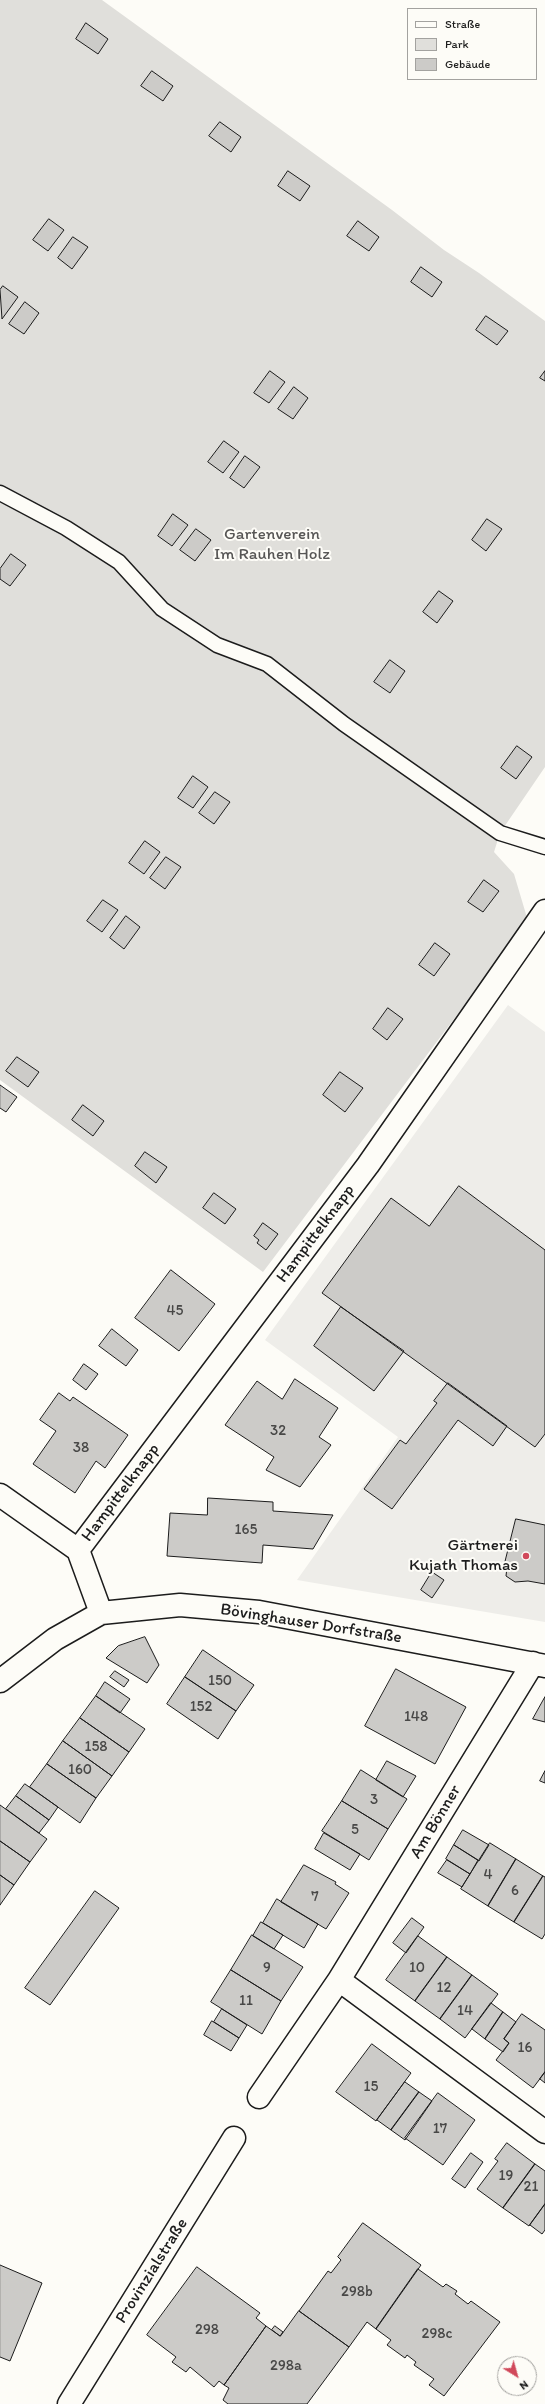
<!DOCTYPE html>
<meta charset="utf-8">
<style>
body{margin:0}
#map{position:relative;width:545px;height:2404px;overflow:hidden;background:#fdfcf7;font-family:Itim,sans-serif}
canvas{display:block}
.legend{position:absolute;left:407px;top:8px;width:130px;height:72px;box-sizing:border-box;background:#fdfcf7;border:1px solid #a3a29f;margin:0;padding:5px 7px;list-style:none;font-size:12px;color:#1c1c1c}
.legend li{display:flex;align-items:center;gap:8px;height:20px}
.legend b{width:20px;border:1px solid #a3a29f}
.north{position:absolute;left:497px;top:2356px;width:40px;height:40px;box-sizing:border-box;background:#fdfcf7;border:1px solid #a3a29f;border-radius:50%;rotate:143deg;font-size:11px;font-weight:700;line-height:16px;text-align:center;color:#1c1c1c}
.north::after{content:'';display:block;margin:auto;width:14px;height:18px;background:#d1495b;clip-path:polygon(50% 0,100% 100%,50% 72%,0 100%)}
</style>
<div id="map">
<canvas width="545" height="2404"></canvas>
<ul class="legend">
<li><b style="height:5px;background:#fdfcf7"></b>Straße</li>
<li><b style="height:11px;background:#e0dfdb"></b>Park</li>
<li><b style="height:11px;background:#cccbc8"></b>Gebäude</li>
</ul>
<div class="north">N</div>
</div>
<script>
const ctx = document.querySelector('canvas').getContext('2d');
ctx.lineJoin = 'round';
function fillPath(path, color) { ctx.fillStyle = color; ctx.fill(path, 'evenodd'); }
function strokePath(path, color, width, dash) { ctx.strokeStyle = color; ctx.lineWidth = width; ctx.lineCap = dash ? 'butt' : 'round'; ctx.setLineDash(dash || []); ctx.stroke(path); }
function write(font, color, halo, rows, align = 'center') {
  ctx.font = font + ' Itim,sans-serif'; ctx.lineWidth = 4; ctx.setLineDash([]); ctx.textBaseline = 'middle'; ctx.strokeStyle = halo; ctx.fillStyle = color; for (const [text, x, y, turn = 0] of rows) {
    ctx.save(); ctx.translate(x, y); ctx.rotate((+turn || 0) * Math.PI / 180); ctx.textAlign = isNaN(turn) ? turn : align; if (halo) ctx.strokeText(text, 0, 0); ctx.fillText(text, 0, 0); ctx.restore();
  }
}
const built = new Path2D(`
 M508 1005 545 1032V1622L297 1580 398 1437 265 1340Z`);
const green = new Path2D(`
 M0 0H102L392 210 444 250 479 273 545 321V767L500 833 494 852 514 874 528 921 263 1272 0 1080Z`);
const building = new Path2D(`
 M86 23 108 39 98 54 76 39Z
 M152 71 173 86 163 101 141 86Z
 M220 122 241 137 231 152 209 136Z
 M288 171 310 186 300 201 278 186Z
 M49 219 64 230 48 251 33 240Z
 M358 221 379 237 369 251 347 236Z
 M73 237 88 247 72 269 58 258Z
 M421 267 442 282 432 297 411 282Z
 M3 286 18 297 2 319 0 290Z
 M25 302 39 313 24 334 9 324Z
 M486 316 508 331 497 345 476 330Z
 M270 371 285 382 269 403 254 393Z
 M545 371V381L540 378Z
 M294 387 308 398 293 419 278 409Z
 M224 441 239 452 223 473 208 462Z
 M245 456 260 467 244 488 230 478Z
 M173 514 188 525 172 546 158 536Z
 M487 519 502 529 486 551 472 540Z
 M196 529 211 540 195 561 180 550Z
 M11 554 26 565 10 586 0 579V569Z
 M439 591 453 601 437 623 423 612Z
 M390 660 405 671 390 693 374 682Z
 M517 746 532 757 516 779 501 768Z
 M193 776 208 787 193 808 178 798Z
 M215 792 230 802 214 824 199 813Z
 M145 841 160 852 144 874 129 863Z
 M166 857 181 867 165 889 150 878Z
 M484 880 499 891 483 912 468 902Z
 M103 900 118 910 102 932 87 921Z
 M126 916 140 927 124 949 110 938Z
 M435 943 450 954 434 976 419 965Z
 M388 1008 403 1019 387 1040 373 1029Z
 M17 1057 39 1072 28 1087 6 1071Z
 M340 1072 363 1088 345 1112 323 1095Z
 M0 1085 17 1097 6 1112 0 1108Z
 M83 1105 104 1121 93 1136 72 1120Z
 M145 1152 167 1167 156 1183 135 1166Z
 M459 1186 545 1250V1434L535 1447 322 1293 391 1198 429 1226Z
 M214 1193 236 1209 225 1224 203 1208Z
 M263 1223 278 1234 266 1250 257 1243 259 1240 254 1236Z
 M171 1270 215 1304 179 1351 135 1318Z
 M341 1307 404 1351 374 1391 314 1346Z
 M112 1329 138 1350 126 1366 99 1346Z
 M84 1364 98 1374 86 1390 73 1380Z
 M295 1379 338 1408 319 1437 331 1445 300 1487 266 1470 274 1457 225 1425 257 1381 282 1399Z
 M448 1383 507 1426 493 1446 458 1420 392 1509 364 1489 400 1440 406 1444 437 1403 434 1401Z
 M59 1393 70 1401 73 1397 128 1435 105 1468 96 1461 75 1493 33 1464 56 1431 40 1420Z
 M208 1498 273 1502V1511L333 1515 313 1549 263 1545 262 1563 167 1556 170 1513 207 1515Z
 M516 1519 545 1525V1584L528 1581 515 1582 506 1576 507 1567H504Z
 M432 1572 444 1580 432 1598 421 1590Z
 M145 1637 159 1665 147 1683 106 1658 118 1646Z
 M203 1650 254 1685 236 1711 185 1677Z
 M396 1669 466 1707 435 1764 365 1726Z
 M115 1671 129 1680 124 1687 110 1677Z
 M185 1677 236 1711 218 1739 167 1704Z
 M105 1682 130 1699 120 1713 96 1696Z
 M96 1696 145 1729 129 1752 80 1718Z
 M545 1697V1722L533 1719Z
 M80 1718 129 1752 112 1776 63 1741Z
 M63 1741 112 1776 96 1798 47 1764Z
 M387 1761 416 1776 403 1797 376 1780Z
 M47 1764 96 1798 80 1823 30 1787Z
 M361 1770 407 1799 388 1829 342 1801Z
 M545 1771V1783L540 1781Z
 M25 1784 58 1807 49 1820 16 1796Z
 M16 1796 49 1820 39 1833 6 1809Z
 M342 1801 388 1829 369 1860 322 1831Z
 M0 1805 47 1839 30 1862 0 1841Z
 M463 1830 489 1845 479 1861 454 1845Z
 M324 1833 360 1854 350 1870 315 1849Z
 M0 1841 30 1862 14 1885 0 1875Z
 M490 1843 516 1859 488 1906 461 1889Z
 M454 1845 478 1860 470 1874 446 1859Z
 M516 1859 543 1876 514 1922 488 1906Z
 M447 1860 470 1874 462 1887 438 1873Z
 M304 1865 336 1882 335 1884 349 1893 326 1929 281 1902Z
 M0 1875 14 1885 0 1905Z
 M543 1876 545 1877V1934L542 1939 514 1922Z
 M95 1891 119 1908 50 2005 25 1988Z
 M277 1899 318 1924 304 1948 263 1923Z
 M412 1918 424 1927 406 1953 393 1943Z
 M261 1922 283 1935 274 1949 253 1936Z
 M252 1935 303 1967 281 2001 231 1970Z
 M418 1936 447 1957 415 2001 386 1980Z
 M447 1957 472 1975 440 2019 415 2001Z
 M231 1970 281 2001 262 2034 211 2002Z
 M472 1975 498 1994 465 2038 440 2019Z
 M491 2003 503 2012 485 2039 472 2029Z
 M222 2009 247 2025 239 2038 214 2022Z
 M503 2012 516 2022 504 2039 509 2043 503 2052 485 2039Z
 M522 2014 545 2030V2072L533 2088 496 2060 509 2043 504 2039Z
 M212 2021 239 2038 231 2051 204 2035Z
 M372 2044 411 2073 376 2121 336 2092Z
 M545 2072V2083L540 2079Z
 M405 2082 419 2092 391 2130 377 2120Z
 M419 2092 432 2101 405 2140 391 2130Z
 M438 2093 475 2120 443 2165 405 2138Z
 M507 2143 535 2164 503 2208 477 2189 498 2161 495 2159Z
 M471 2153 483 2162 465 2188 452 2179Z
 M535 2164 545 2171V2204L529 2226 503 2208Z
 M545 2204V2230L542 2234 530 2225Z
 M363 2223 421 2265 376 2329 367 2322 349 2347 299 2311 328 2271 331 2273 341 2260 338 2257Z
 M0 2265 42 2283 10 2361 0 2357Z
 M197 2267 260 2313 256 2318 266 2326 224 2385 219 2381 214 2387 190 2367 186 2372 172 2362 176 2357 147 2335Z
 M418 2269 443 2287 446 2284 457 2291 455 2294 468 2304 471 2301 500 2322 444 2396 429 2385 434 2379 414 2365 416 2362 407 2355 405 2358 387 2345 391 2340 376 2329Z
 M299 2311 349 2347 307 2404H228L223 2400 229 2388 224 2385 266 2326 280 2336Z
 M275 2326 283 2332 280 2336 272 2330Z`);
const service = new Path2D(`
 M0 493 66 528 119 562 162 609 217 645 267 664 344 724 500 833 545 847`);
const minor = new Path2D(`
 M0 1495 78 1550 101 1613
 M78 1550 368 1165 545 911
 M533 1663 339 1980 545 2132
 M0 1681 55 1639 101 1613 180 1605 259 1612 545 1666
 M259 2097 339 1980
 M69 2404 234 2138`);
const markers = [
 [526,1556,4,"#d1495b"]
];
const numberNames = [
 ["45",175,1311],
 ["32",278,1431],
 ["38",81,1448],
 ["165",246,1530],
 ["150",220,1681],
 ["152",201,1707],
 ["148",416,1717],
 ["158",96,1747],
 ["160",80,1770],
 ["3",374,1800],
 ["5",355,1830],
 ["4",488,1875],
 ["6",515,1891],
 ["7",315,1897],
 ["9",267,1968],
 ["10",417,1968],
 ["12",444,1988],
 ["11",246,2001],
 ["14",465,2011],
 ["16",525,2048],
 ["15",371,2087],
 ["17",440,2129],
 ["19",506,2176],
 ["21",531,2187],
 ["298b",357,2292],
 ["298",207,2330],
 ["298c",437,2334],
 ["298a",286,2366]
];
const parkNames = [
 ["Gartenverein",272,535],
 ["Im Rauhen Holz",272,555]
];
const streetNames = [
 ["Hampittelknapp",316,1234,-53],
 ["Hampittelknapp",121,1493,-53],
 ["Bövinghauser Dorfstraße",311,1624,9],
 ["Am Bönner",436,1822,-59],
 ["Provinzialstraße",152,2271,-58]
];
const poiNames = [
 ["Gärtnerei",518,1546],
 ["Kujath Thomas",518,1566]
];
fillPath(built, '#eeede9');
fillPath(green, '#e0dfdb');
fillPath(building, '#cccbc8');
strokePath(building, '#1c1c1c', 1);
strokePath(service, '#1c1c1c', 17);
strokePath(minor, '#1c1c1c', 25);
strokePath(service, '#fdfcf7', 14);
strokePath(minor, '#fdfcf7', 22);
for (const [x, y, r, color] of markers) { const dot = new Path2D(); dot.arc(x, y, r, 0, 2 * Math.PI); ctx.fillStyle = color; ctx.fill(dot); strokePath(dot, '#fdfcf7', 1.5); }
write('15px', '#484847', null, numberNames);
write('17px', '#575655', '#fdfcf7', parkNames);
write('17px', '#1c1c1c', '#fdfcf7', streetNames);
write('17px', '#1c1c1c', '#fdfcf7', poiNames, 'right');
</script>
